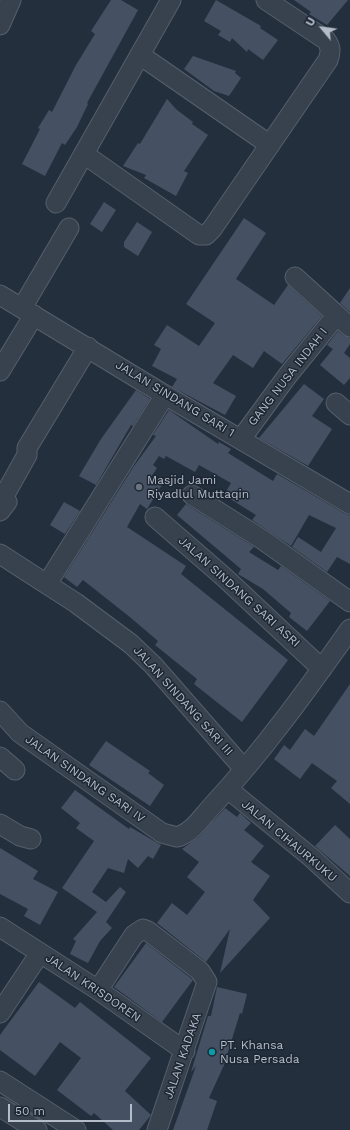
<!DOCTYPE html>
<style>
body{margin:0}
#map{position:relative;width:350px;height:1130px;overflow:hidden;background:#242f3e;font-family:"Work Sans",sans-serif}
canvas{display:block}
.north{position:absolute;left:302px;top:8px;width:40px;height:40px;-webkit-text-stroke:3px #1d2633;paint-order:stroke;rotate:299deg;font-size:11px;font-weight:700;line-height:16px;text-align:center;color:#b4bcc9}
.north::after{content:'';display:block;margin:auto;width:14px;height:18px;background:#b4bcc9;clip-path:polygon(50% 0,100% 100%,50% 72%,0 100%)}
.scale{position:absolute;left:8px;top:1104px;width:124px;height:18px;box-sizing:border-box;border:2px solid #b4bcc9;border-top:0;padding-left:5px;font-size:12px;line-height:14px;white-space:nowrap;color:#b4bcc9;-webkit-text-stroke:3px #1d2633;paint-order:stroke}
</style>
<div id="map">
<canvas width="350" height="1130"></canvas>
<div class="north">U</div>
<div class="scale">50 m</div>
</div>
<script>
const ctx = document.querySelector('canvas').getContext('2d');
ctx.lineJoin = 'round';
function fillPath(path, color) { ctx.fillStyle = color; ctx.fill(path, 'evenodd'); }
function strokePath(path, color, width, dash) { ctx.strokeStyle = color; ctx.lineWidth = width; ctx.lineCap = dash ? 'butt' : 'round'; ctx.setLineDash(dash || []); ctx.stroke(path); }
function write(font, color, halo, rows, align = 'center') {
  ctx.font = font + ' "Work Sans",sans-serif'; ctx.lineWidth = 3; ctx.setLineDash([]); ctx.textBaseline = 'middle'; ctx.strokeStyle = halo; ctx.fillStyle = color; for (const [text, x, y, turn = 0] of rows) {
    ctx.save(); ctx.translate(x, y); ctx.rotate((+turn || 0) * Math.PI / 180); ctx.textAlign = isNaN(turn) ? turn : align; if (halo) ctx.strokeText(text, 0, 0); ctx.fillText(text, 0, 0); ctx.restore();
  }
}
const building = new Path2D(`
 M111 0H121L138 10 87 103 88 104 77 127 65 145 62 143 45 176 22 164 40 129 38 128 49 110 52 112 76 65 95 34 91 31Z
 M216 0 261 26 260 28 278 40 263 60 248 49 247 52 232 38 230 42 218 35 221 31 204 21Z
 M294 0H348L327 25 309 14 311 12Z
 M193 56 236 71 235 73 241 78 229 96 214 91 184 69Z
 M167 99 177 110 193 122 192 124 208 135 184 171 188 173 176 196 144 178 146 175 123 166 138 143 140 144Z
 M104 202 116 210 102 232 90 224Z
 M244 218 266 233 236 279 274 305 288 285 322 316 282 364 264 351 253 368 233 355 213 383 236 396 225 415 172 387 177 379 152 366 161 349 154 345 167 325 199 346 215 323 186 304Z
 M137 222 152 232 138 256 124 247V242Z
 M350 288V312L340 303Z
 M338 331 343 335 350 338V344L344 353 350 358V378L344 385 320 365 333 349 327 345Z
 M304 384 324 399 312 416 332 429 308 466 259 438Z
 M136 390 150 399 133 426 131 425 96 485 79 476 101 439Z
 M169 410 218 444 219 442 231 449 228 453 273 481 277 474 344 513 350 515V564L337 557 327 572 292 547 298 537 321 552 336 528 309 515 291 546 252 520 256 515 224 495 231 483 199 465 195 472 166 456 164 459 159 456 153 465 157 468 151 477 162 485 147 509 140 504 127 527 186 566 181 574 288 660 242 722 194 684 197 679 155 645 158 641 131 618 83 580 77 587 64 577 134 466 156 436 153 435Z
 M64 502 80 511 65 534 50 525Z
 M186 504 254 547 249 552 278 570 281 566 330 601 307 631 289 617 291 613 263 589 238 574 241 569 177 515Z
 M350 684V804L331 788 337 781 312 763 300 779 274 759 284 745 290 750 305 729 314 736Z
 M106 741 150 771 148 773 164 785 150 806 89 765Z
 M75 790 129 829 130 827 161 845 153 859 148 856 138 868 128 859 124 873 108 868 92 892 106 902 120 887 126 892 106 922 112 928 100 941 88 963 70 954 76 941 73 939 97 912 62 888 94 841 76 828 80 823 61 808Z
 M225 808 237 817 240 813 251 823 244 830 264 846 251 862 270 876 253 900 270 918 220 973 230 929 206 962 157 923 172 903 187 915 205 892 187 877 199 862 182 849 200 836Z
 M335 825 350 839V876L315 846Z
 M0 848 38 871 33 879 58 892 40 925 24 916 28 909 0 894Z
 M146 943 193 980 162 1022 114 987Z
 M39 982 75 1008 80 1002 151 1058 125 1091 151 1115 139 1130H113L94 1113 91 1116 57 1090 81 1058 60 1042 35 1076 0 1050V1035Z
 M217 987 247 994 242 1014 240 1013 224 1065 209 1098 217 1101 207 1130H173L196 1066 191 1072 208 1016H211Z`);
const street = new Path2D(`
 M0 25 11 0
 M140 55 270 145
 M84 154 199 235H206L212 229 328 60C331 52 331 47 326 40L266 0
 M56 203 171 0
 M295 277 350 327
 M0 295 165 395 350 504
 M22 308 69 228
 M0 371 34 315
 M336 403 350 415
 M241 439 288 375 336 316
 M192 495 263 540 350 602
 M0 511 7 502 4 496 27 455V448L88 347
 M155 517 224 577 322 669
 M0 554 76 603 131 644 153 665 244 769
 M47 584 165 395
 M0 711 20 733 162 833 177 837C192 833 202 817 213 805 263 751 307 690 350 629
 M0 757 15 770
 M228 789 312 858 350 893
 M0 824 20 836 31 839
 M0 927 98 990 185 1051
 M98 990 134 935 143 929 148 931 200 971 207 982 157 1130
 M0 1013 40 953
 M0 1081 76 1130
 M0 1107 37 1130`);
const markers = [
 [139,487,4,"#6b7280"],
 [212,1052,4,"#0f9aa8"]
];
const streetNames = [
 ["GANG NUSA INDAH I",288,377,-52],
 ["JALAN SINDANG SARI 1",175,399,31],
 ["JALAN SINDANG SARI ASRI",239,592,42],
 ["JALAN SINDANG SARI III",183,701,48],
 ["JALAN SINDANG SARI IV",85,779,35],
 ["JALAN CIHAURKUKU",289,841,40],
 ["JALAN KRISDOREN",93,988,34],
 ["JALAN KADAKA",183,1056,-71]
];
const poiNames = [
 ["Masjid Jami",147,480],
 ["Riyadlul Muttaqin",147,494],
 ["PT. Khansa",220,1045],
 ["Nusa Persada",220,1059]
];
fillPath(building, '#455162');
strokePath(street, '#565f6c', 21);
strokePath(street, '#38414e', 19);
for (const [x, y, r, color] of markers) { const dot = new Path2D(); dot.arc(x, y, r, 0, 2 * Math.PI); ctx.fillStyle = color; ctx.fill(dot); strokePath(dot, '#1d2633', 1.5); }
write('12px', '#b4bcc9', '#1d2633', streetNames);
write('12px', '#b4bcc9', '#1d2633', poiNames, 'left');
</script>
